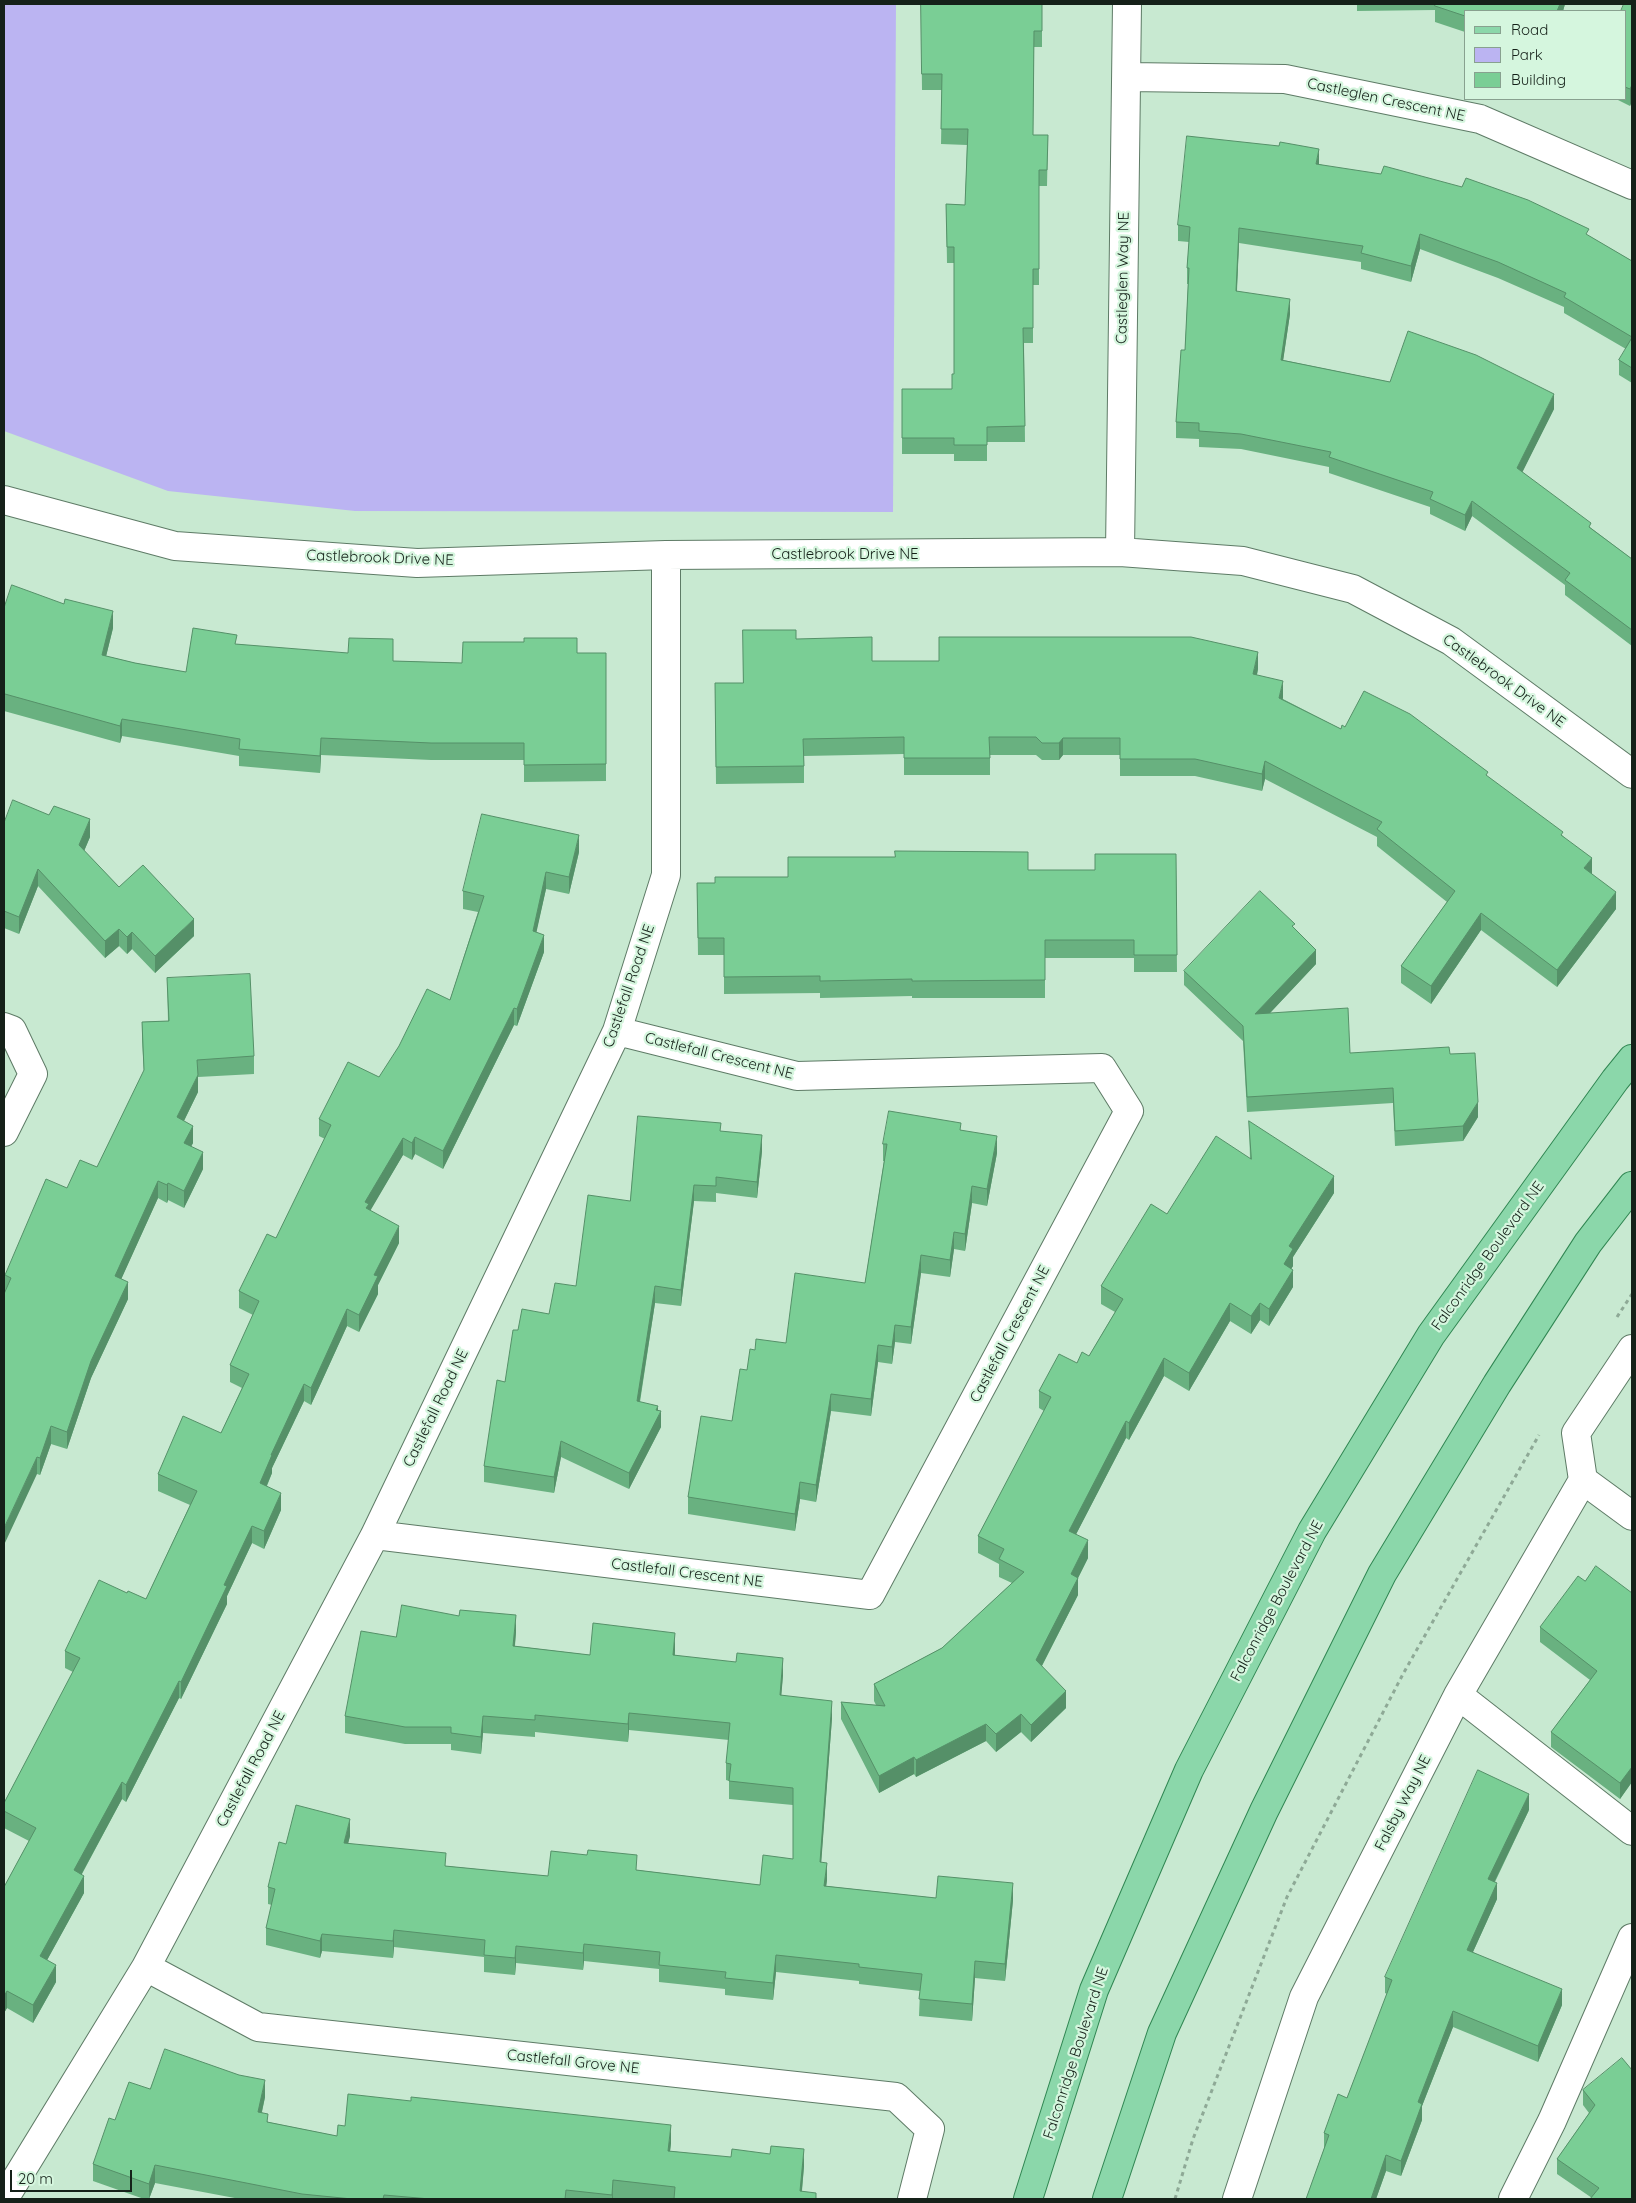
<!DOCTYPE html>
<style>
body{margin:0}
#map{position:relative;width:1636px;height:2203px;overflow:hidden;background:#c8e9d1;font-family:Quicksand,sans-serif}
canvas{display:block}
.frame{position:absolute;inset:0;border:5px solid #152119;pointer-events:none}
.legend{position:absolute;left:1464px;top:10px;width:162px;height:90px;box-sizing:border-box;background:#d5f6de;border:1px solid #88a18f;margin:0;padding:6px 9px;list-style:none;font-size:15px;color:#152119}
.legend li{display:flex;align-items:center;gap:10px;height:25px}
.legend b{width:25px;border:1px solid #88a18f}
.scale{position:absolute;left:10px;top:2170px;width:122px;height:22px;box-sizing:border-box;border:2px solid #152119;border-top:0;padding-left:6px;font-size:15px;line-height:18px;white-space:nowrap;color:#152119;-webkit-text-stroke:4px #d5f6de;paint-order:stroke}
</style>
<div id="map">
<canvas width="1636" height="2203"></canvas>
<div class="frame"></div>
<ul class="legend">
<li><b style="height:6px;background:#8bd7aa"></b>Road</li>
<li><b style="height:14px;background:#bbb4f2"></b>Park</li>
<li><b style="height:14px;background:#7ace95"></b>Building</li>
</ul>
<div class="scale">20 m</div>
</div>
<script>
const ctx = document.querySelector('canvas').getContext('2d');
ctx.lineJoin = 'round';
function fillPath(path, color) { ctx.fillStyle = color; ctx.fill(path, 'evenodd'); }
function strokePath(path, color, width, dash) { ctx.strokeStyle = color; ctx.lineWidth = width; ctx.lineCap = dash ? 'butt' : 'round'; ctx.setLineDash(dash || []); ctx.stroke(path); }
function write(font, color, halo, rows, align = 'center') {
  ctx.font = font + ' Quicksand,sans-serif'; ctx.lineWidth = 4.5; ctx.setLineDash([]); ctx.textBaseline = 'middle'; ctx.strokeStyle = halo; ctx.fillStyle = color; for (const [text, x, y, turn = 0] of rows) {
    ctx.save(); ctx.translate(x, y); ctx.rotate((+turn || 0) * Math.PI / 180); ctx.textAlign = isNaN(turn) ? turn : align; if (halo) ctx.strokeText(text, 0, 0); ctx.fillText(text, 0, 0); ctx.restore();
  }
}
const green = new Path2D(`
 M4 4H896L893 512 355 511 168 491 4 431Z`);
const path = new Path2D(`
 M1617 1317 1632 1294
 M1175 2199 1193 2139 1287 1897 1403 1674 1539 1435`);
const minor = new Path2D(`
 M1127 77 1285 79 1480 119 1632 185
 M4 500 175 546 417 563 666 555 1120 552 1243 561 1353 589 1451 641 1632 774
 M1120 552 1127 4
 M4 1027 12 1030 33 1074 4 1132
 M1583 1480 1576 1433 1632 1349
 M375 1535 870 1595 1129 1111 1102 1068 797 1076 617 1031
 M1458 1695 1632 1831
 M146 1967 258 2027 896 2097 930 2129 912 2199
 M4 2199 146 1967 375 1535 617 1031 666 875V555
 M1237 2199 1304 1997 1458 1695 1583 1480 1632 1516
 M1513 2199 1552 2121 1632 1938`);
const major = new Path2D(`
 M1028 2199 1094 1990 1189 1770 1312 1531 1431 1335 1615 1080 1632 1059
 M1107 2199 1162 2033 1264 1811 1382 1574 1497 1384 1588 1243 1632 1186`);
const wall = new Path2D(`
 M921 4H1042V47H1034L1033 135H1048L1047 186H1039V285H1033V343H1024L1025 442H987V461H954V454H902V389H952L954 374V263H947L946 204 965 205 967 145 941 144 942 90H922Z
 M1294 4H1565L1563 11H1465V32L1435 22V10L1357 11V5H1294Z
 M1632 4V101L1630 106 1616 99H1625V11Z
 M1279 146 1319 164 1589 236 1632 261V383L1619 375V360L1626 349 1564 313V307L1498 278 1420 249 1411 282 1361 269V262L1239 243 1237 291 1290 314 1283 360 1390 382 1554 409 1522 472 1591 528 1632 559V646L1565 595V585L1472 516 1465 531 1430 514V507L1329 473V467L1241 449 1199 447V439L1176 438V422L1185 350 1188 284H1187V268L1189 242 1178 241V225Z
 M4 608 113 628 106 656 135 663 186 672 237 644 393 661 462 663 577 653H606V781L524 782V760H431L321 755 320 773 239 766V756L122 736 120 743 4 711Z
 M796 639 872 661 1258 669 1257 675 1283 699 1341 729 1488 777 1563 836 1592 874 1616 909 1557 987 1481 930 1431 1004 1401 983V966L1447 902 1377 846V837L1265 779 1262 791 1195 776H1120V755H1063L1059 760H1042L1036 755H990V775H904V754L804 756V783L716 784 715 683H743Z
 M4 823 90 837 84 851 119 887 194 936 155 973 132 949 127 954 119 946 105 958 38 886 19 934 4 928Z
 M579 852 569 894 546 889 536 932 544 952 517 1026 514 1025 443 1169 415 1154 412 1160 403 1155 370 1210 399 1243 378 1285V1294L359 1332 347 1326 311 1405 304 1401 272 1468V1473L267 1486 281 1510 264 1549 252 1543 227 1596V1604L181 1699 179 1698 126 1802 122 1799 82 1874 84 1893 47 1960 56 1982 33 2023 7 2008 4 2013V1887L29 1841 4 1828V1803L73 1672 65 1668V1651L127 1593 146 1599 190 1505 158 1491V1474L221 1433 242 1388 230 1382V1365L253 1315 239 1308V1291L276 1238 325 1139 319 1136V1119L379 1077 450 1000 478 912 463 909V891Z
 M1176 854 1177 972H1134V958H1045V998H912V996L820 998V993L724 994V955H698L697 883H715L788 877 1028 870H1095Z
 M1295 929 1316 964 1270 1013 1350 1053 1450 1054 1478 1117 1463 1141 1395 1146 1393 1103 1247 1112 1243 1041 1184 985V971Z
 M167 978 254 1056V1074L198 1077V1092L184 1121 193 1143 191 1146 203 1169 184 1208 168 1200 167 1203 158 1198 121 1279 128 1299 91 1378 67 1449 51 1444 40 1475 37 1474 5 1292V1275L67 1188 97 1167 144 1072 142 1040V1022L168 1021Z
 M1249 1121 1334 1193 1293 1257V1266L1291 1269 1293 1287 1269 1326 1260 1320 1251 1334 1230 1321 1189 1391 1164 1376 1129 1440 1126 1438 1076 1534 1088 1558 1078 1578V1595L1042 1666 1066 1708 1031 1742 1021 1732 996 1752 986 1741 916 1777 914 1774 879 1793 841 1719V1702L876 1705 874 1701V1684L942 1648 1012 1583 999 1577V1564L978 1553V1536L1044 1411 1039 1408V1391L1077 1363 1089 1356 1115 1312 1101 1304V1286L1167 1214 1250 1159Z
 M961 1130 997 1153 987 1206 972 1203 965 1251 954 1249 950 1277 921 1273 911 1344 895 1342 892 1364 878 1362 871 1416 831 1411 816 1502 800 1499 795 1531 688 1514V1497L732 1421 747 1370 755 1350 786 1343 865 1283 884 1161H883V1144Z
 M721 1131 762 1151 757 1198 716 1193V1202L694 1201 681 1306 655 1303 640 1402 658 1410 661 1427 629 1489 561 1457 554 1493 484 1482V1466L518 1330 549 1314 576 1286 630 1201Z
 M1585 1581 1632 1593V1782L1620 1799 1551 1747V1732L1590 1680 1540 1642V1627Z
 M516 1632 515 1646 590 1655 675 1650V1655L783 1675 781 1695 832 1718 821 1862 827 1880 826 1886 936 1898 1013 1900 1005 1981 975 1978 972 2021 919 2016 920 1991 859 1984V1981L776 1972 773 2000 725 1995V1989L659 1982V1969L584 1961 583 1970 516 1963 515 1975 484 1972V1957L394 1947 393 1958 322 1951 320 1958 266 1945V1928L272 1905 268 1904V1887L286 1844 350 1836 348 1843 446 1866 548 1876 637 1870 760 1885 793 1859V1805L729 1799V1781L726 1780V1763L729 1740 629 1730 628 1742 535 1732V1737L483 1733 481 1754 451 1750V1744H405L345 1733V1716L396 1637Z
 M1529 1810 1495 1882 1497 1899 1473 1952 1562 2005 1538 2062 1453 2027 1422 2106V2120L1401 2176 1386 2171 1376 2199H1306L1324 2149V2133L1347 2098 1387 1994 1385 1993V1977Z
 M1632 2070V2199L1592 2198 1557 2174V2159L1589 2113 1583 2105V2090Z
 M239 2075 265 2097 262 2112 268 2122 337 2136 671 2143 670 2151 804 2166 802 2191 816 2199H629L613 2198V2199H240L155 2183 149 2199H144L93 2181V2164L115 2120 150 2089Z`);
const shadedWall = new Path2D(`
 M1560 4H1565L1563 11H1557Z
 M1632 85V101L1630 106V89Z
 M1319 149V164H1316Z
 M1239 228V243L1236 307V291Z
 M1420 234V249L1411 282V266Z
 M1290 299V314L1281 375V360Z
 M1554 394V409L1517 483V468Z
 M1472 501V516L1465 531V515Z
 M113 611V628L102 673V655Z
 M1258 652V669L1253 692V674Z
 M1283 681V698L1279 715V698Z
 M122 719V736L120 743V726Z
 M321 738V755L320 773V756Z
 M1063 738V755L1059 760V743Z
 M1265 761V779L1262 791V774Z
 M90 819V837L79 863V845Z
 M579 835V852L569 894V877Z
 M1592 858V875L1584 868Z
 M38 869V886L19 934V917Z
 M546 872V889L533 948V931Z
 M1616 892V909L1557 987V970Z
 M1481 913V930L1431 1004V986Z
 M194 919V936L155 973V956Z
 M119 929V946L105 958V941Z
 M132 932V949L127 954V937Z
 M544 935V952L517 1026V1009Z
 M1316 950V964L1255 1029V1014Z
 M514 1008V1025L443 1169V1151Z
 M198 1075V1092L177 1135V1117Z
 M1478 1102V1117L1463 1141V1126Z
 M193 1126V1143L184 1161V1143Z
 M762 1135V1151L757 1198V1182Z
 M997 1136V1153L987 1206V1189Z
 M415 1137V1154L412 1160V1143Z
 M403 1138V1155L369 1213V1222L365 1202Z
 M203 1152V1169L184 1208V1191Z
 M1334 1176V1193L1293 1257V1266L1284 1281V1264L1289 1246Z
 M158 1181V1198L115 1293V1276Z
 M168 1183V1200L167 1203V1185Z
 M694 1185V1201L681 1306V1290Z
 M972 1186V1203L965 1251V1234Z
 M399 1226V1243L378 1285V1294L359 1332V1315L374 1275Z
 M954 1232V1249L950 1277V1260Z
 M921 1255V1273L911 1344V1327Z
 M1293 1270V1287L1269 1326V1309Z
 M128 1282V1299L91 1378 67 1449V1432L91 1361Z
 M655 1286V1303L637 1418V1401Z
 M1230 1303V1321L1189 1391V1373Z
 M1260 1303V1320L1251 1334V1316Z
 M347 1309V1326L311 1405V1388Z
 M895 1325V1342L892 1364V1347Z
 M878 1345V1362L871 1416V1399Z
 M1164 1358V1376L1129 1440V1423Z
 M304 1384V1401L272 1468V1473L260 1501V1483L271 1455Z
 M831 1394V1411L816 1502V1485Z
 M658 1406V1417L661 1411V1427L629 1489V1473Z
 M1126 1421V1438L1069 1548V1531Z
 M51 1426V1444L40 1475V1458Z
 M561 1441V1457L554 1493V1477Z
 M37 1457V1474L4 1545V1528Z
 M800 1482V1499L795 1531V1514Z
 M281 1493V1510L264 1549V1531Z
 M252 1526V1543L227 1596V1604L181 1699V1682L224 1585Z
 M1088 1540V1558L1078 1578V1595L1036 1677V1660L1071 1574Z
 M516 1615V1632L513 1663V1646Z
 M675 1633V1650L673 1672V1655Z
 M783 1658V1675L780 1712V1695Z
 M179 1681V1698L126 1802V1785Z
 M1066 1691V1708L1031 1742V1725Z
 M832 1701V1718L820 1879V1862Z
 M629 1713V1730L628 1742V1724Z
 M1021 1714V1732L996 1752V1734Z
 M483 1716V1733L481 1754V1737Z
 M986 1724V1741L916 1777V1760Z
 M914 1757V1774L879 1793V1776Z
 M1632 1767V1782L1620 1799V1783Z
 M122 1782V1799L74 1888V1870Z
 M1529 1794V1810L1488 1895V1879Z
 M350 1819V1836L344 1860V1843Z
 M827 1863V1880L824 1903V1886Z
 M84 1876V1893L40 1973V1956Z
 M1013 1883V1900L1005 1981V1964Z
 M1497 1883V1899L1467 1965V1950Z
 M394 1930V1947L393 1958V1941Z
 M322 1934V1951L320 1958V1941Z
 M584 1944V1961L583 1970V1953Z
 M516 1946V1963L515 1975V1958Z
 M776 1955V1972L773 2000V1983Z
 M975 1961V1978L972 2021V2004Z
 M56 1965V1982L33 2023V2005Z
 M1562 1989V2005L1538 2062V2046Z
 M7 1991V2008L4 2013V1996Z
 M1453 2011V2027L1422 2106V2120L1401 2176V2161L1418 2102Z
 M265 2080V2097L258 2129V2112Z
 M671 2125V2143L668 2168V2151Z
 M804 2149V2166L801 2199 800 2191Z
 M1386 2155V2171L1376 2199H1371Z
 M155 2165V2183L149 2199V2184Z
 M613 2180V2199H612Z`);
const building = new Path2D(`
 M921 4H1042V31H1034L1033 135H1048L1047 170H1039V269H1033V328H1023L1025 426 987 427V445H954V438H902V389H952V374H954V247H947L946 204 965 205 968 129H941L942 74H922Z
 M1435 4H1560L1557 11H1465V16L1435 6Z
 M1624 4H1632V85L1630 89 1625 87V11H1621Z
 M1187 136 1279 146 1280 142 1319 149 1316 164 1381 174 1384 166 1462 187 1466 178 1528 200 1589 229 1586 234 1632 261V337L1564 297 1566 293 1498 262 1420 234 1411 266 1361 253 1363 246 1239 228 1236 291 1290 299 1281 360 1390 382 1408 331 1476 355 1554 394 1517 468 1591 523 1589 527 1632 559V630L1565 580 1570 573 1472 501 1465 515 1430 499 1433 492 1329 457 1331 452 1241 434 1199 431V423L1176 422 1181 350H1185L1189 268H1187L1190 227 1178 225Z
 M1632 338V368L1619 360Z
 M12 585 64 604 65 599 113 611 102 655 135 663 186 672 193 628 237 635 235 644 348 653 349 638 393 639V661L462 663 463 642H524V638H577V653H606V764L524 765V743H431L321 738 320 756 239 749 240 739 122 719 120 726 5 694H4V608Z
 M743 630H796V639L872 637V661H939V637H1191L1258 652 1253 674 1283 681 1279 698 1341 729 1342 725 1345 727 1364 691 1410 714 1488 772 1486 775 1563 832 1561 835 1592 858 1584 868 1616 892 1557 970 1481 913 1431 986 1401 966 1455 891 1377 829 1382 822 1265 761 1262 774 1195 759H1120V738H1063L1059 743H1042L1036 737H989L990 758H904V737L803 739 804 766 716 767 715 683H743Z
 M13 800 49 815 54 806 90 819 79 845 119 887 143 865 194 919 155 956 132 932 127 937 119 929 105 941 38 869 19 917 4 911V823Z
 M482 814 579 835 569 877 546 872 533 931 544 935 517 1009 514 1008 443 1151 415 1137 412 1143 403 1138 365 1202 369 1204 366 1208 399 1226 374 1275 378 1276 359 1315 347 1309 311 1388 304 1384 271 1455H272L260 1483 281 1493 264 1531 252 1526 224 1585 227 1586 181 1682 179 1681 126 1785 122 1782 74 1870 84 1876 40 1956 56 1965 33 2005 7 1991 4 1996V1887L36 1828 4 1811V1803L80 1658 65 1651 99 1580 127 1593 128 1591 146 1599 197 1491 158 1474 183 1416 221 1433 249 1374 230 1365 259 1301 239 1291 267 1234 276 1238 331 1125 319 1119 348 1062 379 1077 399 1046 427 989 450 1000 484 896 463 891Z
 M895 851 1028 852V870H1095V854H1176L1177 955H1134V940H1045V980L912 981V979L820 981V976L724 977V938H698L697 883H715V877H788V857H895Z
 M1260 891 1295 924 1292 926 1316 950 1255 1014 1348 1008 1350 1053 1449 1047 1450 1054 1475 1053 1478 1102 1463 1126 1395 1131 1393 1088 1247 1097 1243 1026 1184 971Z
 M250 974 254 1056 197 1060 198 1075 177 1117 193 1126 184 1143 203 1152 184 1191 168 1183 167 1185 158 1181 115 1276 128 1282 91 1361 67 1432 51 1426 40 1458 37 1457 4 1528V1294L11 1278 5 1275 46 1179 67 1188 80 1160 97 1167 144 1070 142 1022 169 1021 167 978Z
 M889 1111 961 1123 960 1130 997 1136 987 1189 972 1186 965 1234 954 1232 950 1260 921 1255 911 1327 895 1325 892 1347 878 1345 871 1399 831 1394 816 1485 800 1482 795 1514 688 1497 701 1416 732 1421 740 1369 747 1370 750 1349 755 1350 756 1339 786 1343 795 1273 865 1283 887 1144H883Z
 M638 1116 721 1123 720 1131 762 1135 757 1182 716 1177V1186L694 1185 681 1290 655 1286 637 1401 658 1406 656 1410 661 1411 629 1473 561 1441 554 1477 484 1466 497 1380 505 1382 513 1330H518L522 1309 549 1314 555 1283 576 1286 588 1195 630 1201Z
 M1249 1121 1334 1176 1289 1246 1293 1249 1284 1264 1293 1270 1269 1309 1260 1303 1251 1316 1230 1303 1189 1373 1164 1358 1129 1423 1126 1421 1069 1531 1088 1540 1071 1574 1078 1578 1036 1660 1066 1691 1031 1725 1021 1714 996 1734 986 1724 916 1760 914 1757 879 1776 841 1702 885 1706 874 1684 942 1648 1024 1572 999 1559 1004 1549 978 1536 1051 1397 1039 1391 1059 1354 1077 1363 1082 1352 1089 1356 1123 1299 1101 1286 1151 1204 1167 1214 1216 1136 1251 1159Z
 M1596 1566 1632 1593V1767L1620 1783 1551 1732 1597 1671 1540 1627 1578 1576 1585 1581Z
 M402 1605 459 1616 460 1610 516 1615 513 1646 590 1655 593 1623 675 1633 673 1655 736 1662 737 1653 783 1658 780 1695 832 1701 820 1862 827 1863 824 1886 936 1898 938 1876 1013 1883 1005 1964 975 1961 972 2004 919 1999 922 1974 859 1967V1964L776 1955 773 1983 725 1978 726 1972 659 1965 660 1952 584 1944 583 1953 516 1946 515 1958 484 1955 485 1940 394 1930 393 1941 322 1934 320 1941 266 1928 275 1889 268 1887 279 1842 286 1844 296 1805 350 1819 344 1843 446 1853 445 1866 548 1876 551 1851 587 1855 588 1850 637 1855 636 1870 760 1885 763 1855 793 1859V1788L729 1781 731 1764 726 1763 730 1723 629 1713 628 1724 535 1715V1720L483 1716 481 1737 451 1733V1727H405L345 1716 361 1631 396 1637Z
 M1478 1770 1529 1794 1488 1879 1497 1883 1467 1950 1562 1989 1538 2046 1453 2011 1418 2102 1422 2104 1401 2161 1386 2155 1371 2199H1306L1329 2135 1324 2133 1338 2094 1347 2098 1392 1980 1385 1977Z
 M165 2049 239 2075 265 2080 258 2112 268 2114 267 2122 337 2136 338 2125 345 2126 348 2094 411 2101V2097L671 2125 668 2151 731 2157 732 2149 770 2154 771 2146 804 2149 800 2191 816 2193V2199H674L675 2187 613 2180 612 2195 566 2190 565 2199H430L384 2195 383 2199H352L302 2194 155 2165 149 2184 93 2164 109 2118 115 2120 129 2082 150 2089Z
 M1622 2058 1632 2070V2199H1590L1599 2188 1557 2159 1595 2105 1583 2090Z`);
const streetNames = [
 ["Castleglen Crescent NE",1386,100,12],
 ["Castleglen Way NE",1123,278,-89],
 ["Castlebrook Drive NE",845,554],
 ["Castlebrook Drive NE",380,558,2],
 ["Castlebrook Drive NE",1504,681,36],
 ["Castlefall Road NE",629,986,-71],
 ["Castlefall Crescent NE",719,1056,14],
 ["Falconridge Boulevard NE",1488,1256,-54],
 ["Castlefall Crescent NE",1010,1334,-62],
 ["Castlefall Road NE",436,1408,-64],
 ["Castlefall Crescent NE",687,1573,7],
 ["Falconridge Boulevard NE",1277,1601,-62],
 ["Castlefall Road NE",251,1769,-62],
 ["Falsby Way NE",1403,1803,-63],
 ["Falconridge Boulevard NE",1076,2053,-72],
 ["Castlefall Grove NE",573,2062,6]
];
fillPath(green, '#bbb4f2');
strokePath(minor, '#5e7b66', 30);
strokePath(major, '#308652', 30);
strokePath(path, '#8ea996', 3, [4, 4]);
strokePath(minor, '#fff', 28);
strokePath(major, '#8bd7aa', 28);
fillPath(wall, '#69b180');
fillPath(shadedWall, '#559068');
fillPath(building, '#7ace95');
strokePath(building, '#559068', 1);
write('15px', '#152119', '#d5f6de', streetNames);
</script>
